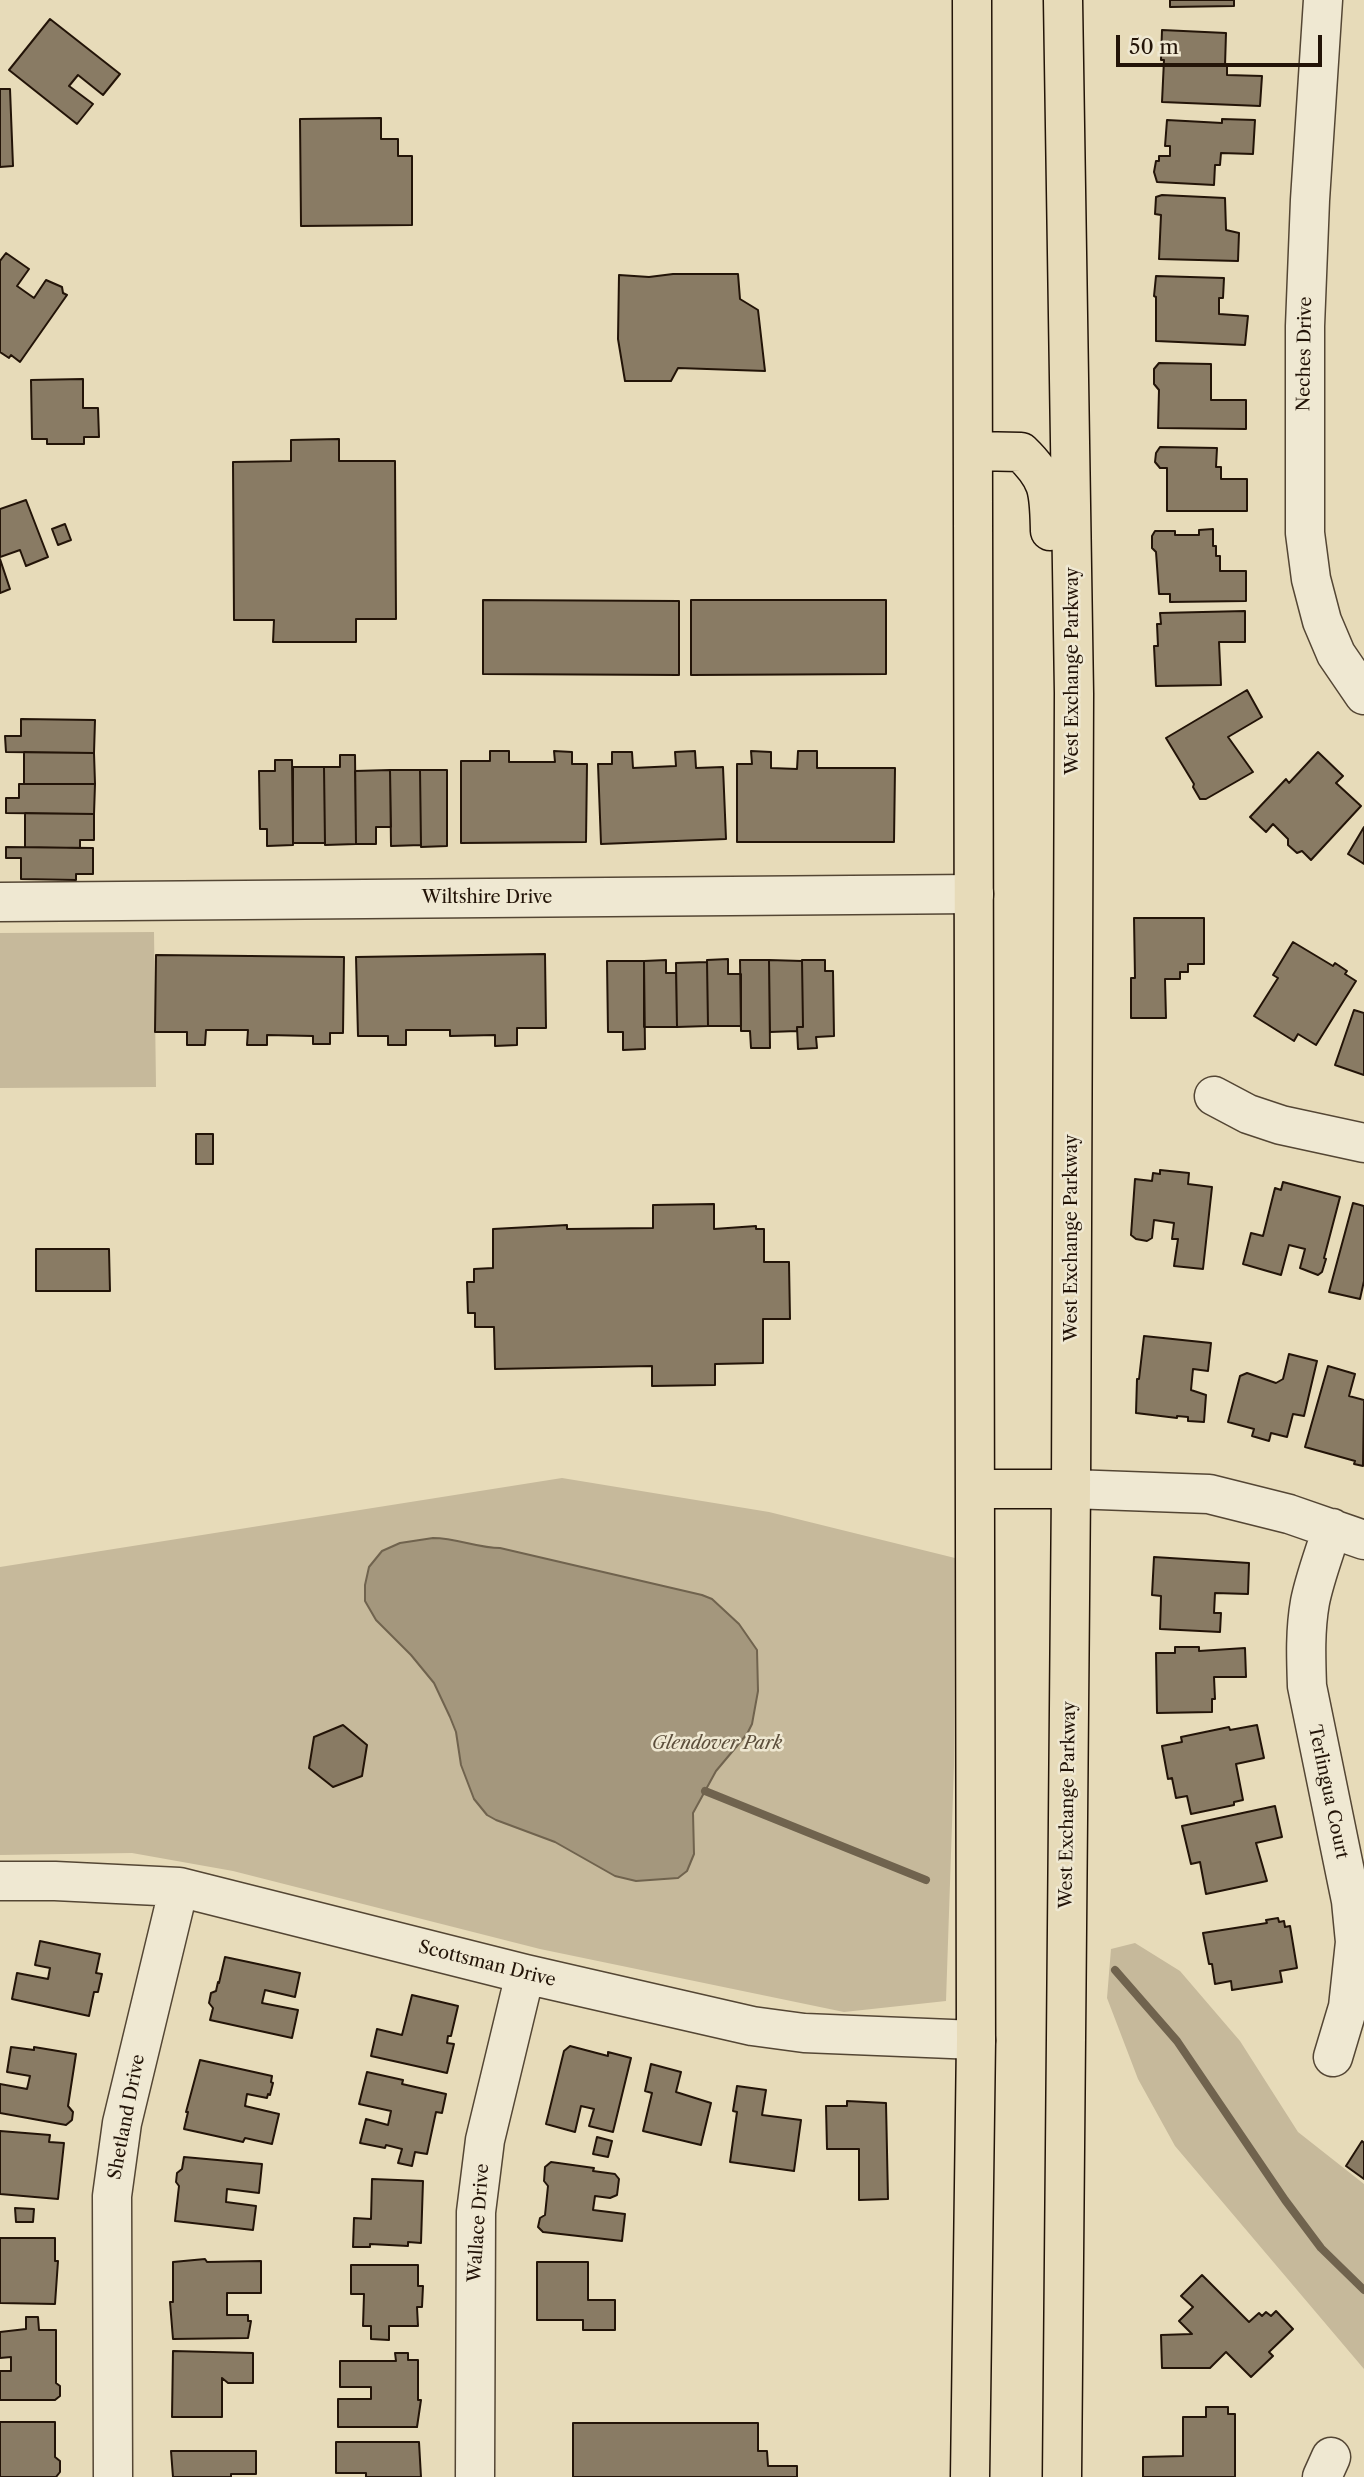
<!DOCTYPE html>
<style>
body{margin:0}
#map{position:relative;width:1364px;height:2477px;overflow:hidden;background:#e7dbb9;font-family:"Libre Caslon Text",serif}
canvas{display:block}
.scale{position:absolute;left:1116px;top:35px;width:206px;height:32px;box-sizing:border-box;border:4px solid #231408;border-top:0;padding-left:9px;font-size:21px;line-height:24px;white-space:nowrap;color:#231408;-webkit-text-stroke:5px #efe8d2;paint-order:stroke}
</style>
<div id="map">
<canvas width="1364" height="2477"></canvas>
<div class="scale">50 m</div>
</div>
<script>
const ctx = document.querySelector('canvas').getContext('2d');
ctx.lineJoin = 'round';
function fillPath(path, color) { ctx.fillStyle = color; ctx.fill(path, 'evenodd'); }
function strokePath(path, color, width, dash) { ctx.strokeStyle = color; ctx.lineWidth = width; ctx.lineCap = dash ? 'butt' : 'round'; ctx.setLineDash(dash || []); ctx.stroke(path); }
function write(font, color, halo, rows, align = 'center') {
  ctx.font = font + ' "Libre Caslon Text",serif'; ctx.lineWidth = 5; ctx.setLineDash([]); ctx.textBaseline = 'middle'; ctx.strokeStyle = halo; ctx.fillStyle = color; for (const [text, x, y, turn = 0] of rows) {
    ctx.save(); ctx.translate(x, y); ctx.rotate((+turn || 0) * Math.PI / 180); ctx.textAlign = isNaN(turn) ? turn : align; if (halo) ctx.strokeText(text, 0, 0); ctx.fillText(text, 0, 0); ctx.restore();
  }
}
const green = new Path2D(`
 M154 932 156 1087 0 1088V933Z
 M562 1478 769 1512 955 1558 954 1765 946 2001 844 2012 540 1949 233 1871 132 1853 0 1855V1567Z
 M1135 1943 1180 1971 1240 2041 1298 2132 1364 2184V2369L1175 2146 1138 2079 1107 1998 1111 1949Z`);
const water = new Path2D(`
 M433 1538C457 1538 478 1548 500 1548L702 1595 712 1599 739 1624 757 1650 758 1691 752 1724 747 1734 716 1771 693 1813 694 1854 687 1871 678 1878 636 1881 615 1876 555 1842 496 1820 487 1815 474 1799 461 1765 456 1732 450 1717 434 1683 411 1655 376 1620 365 1601V1585L369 1567 382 1551 400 1543Z`);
const stream = new Path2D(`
 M705 1791 926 1880
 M1115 1970 1177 2041 1285 2200 1321 2248 1364 2290`);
const building = new Path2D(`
 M1170 0H1234V6L1170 7Z
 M50 19 120 74 103 95 78 75 69 86 93 104 77 124 9 70Z
 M1162 30 1226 33 1225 66H1227V75L1262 76 1260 106 1162 102 1164 60H1161Z
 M0 89H10L13 166 0 167Z
 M381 118V139H398V156H412V225L301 226 300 119Z
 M1222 119 1255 120 1253 154 1221 153 1220 165H1215L1214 185 1157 182 1154 172 1156 161H1159V156H1170V146H1165L1167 120 1222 123Z
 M1162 195 1225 198 1226 230 1239 233 1238 261 1159 259 1161 215 1155 214 1156 197Z
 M6 253 29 269 17 286 34 298 46 280 62 287 63 293 67 295 20 362 11 355 9 358 0 352V261Z
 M673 274H738L740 299 758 310 765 371 678 368 671 381H625L618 339 619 275 649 277Z
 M1156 276 1224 278 1223 298H1219V314L1248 316 1245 345 1156 341V297L1154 296Z
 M1159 363 1211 364V400H1246V429L1158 428 1159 390 1154 384V369Z
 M83 379V408H98L99 437H84V444H47V439H32L31 380Z
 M339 439V461H395L396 619H356V642H273L274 620H234L233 462 291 461V440Z
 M1160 447 1217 448 1216 467H1221V479H1247V511H1167V468H1160L1155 462 1156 453Z
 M26 500 48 557 26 566 20 550 0 557V509Z
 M65 524 71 540 58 545 52 529Z
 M1213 529V546H1216V556H1220V571H1246V601L1170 602V594H1159L1156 552 1152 548V536L1155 531H1175V535H1199V530Z
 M0 559 10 589 0 593Z
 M483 600 679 601V675L483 674Z
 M691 600H886V674L691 675Z
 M1245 611V642H1219L1221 685 1156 686 1154 646H1158L1157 624H1161L1160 613Z
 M1247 690 1262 717 1228 737 1253 772 1206 799H1200L1193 787 1194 784 1166 738Z
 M21 719 95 720 94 753 6 752 5 736H21Z
 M490 751H509V762H555L554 751 572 752V764H587L586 842 461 843V761H490Z
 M695 751 696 768 723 767 726 839 601 844 598 764H612V752H632L633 768 676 766 675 752Z
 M751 751 771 752V768L797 769 798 751H817V768H895L894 842H737V764H752Z
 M24 752 94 753 95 784H24Z
 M1318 752 1343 776 1336 783 1361 806 1311 860 1302 851 1297 853 1288 845V839L1273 824 1266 832 1250 817 1286 779 1289 783Z
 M340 755H355L356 844 325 845 324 767H340Z
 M275 760H292L293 845 267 846V829H260L259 771H275Z
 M293 767H324L325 843H293Z
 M390 770 391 827H376V844H356L355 771Z
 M390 770H420L421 845 391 846Z
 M420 770H447V846L421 847Z
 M19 784H95L94 814 6 813V798H19Z
 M25 813 94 814V840H80V848L25 847Z
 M1364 827V864L1348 854Z
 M6 847 93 848V874H76V880L21 879V858H6Z
 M1134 918H1204V964H1188V972H1180V979H1165L1166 1018H1131V978H1135Z
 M1293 942 1333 966 1335 963 1347 971 1345 974 1356 981 1316 1045 1298 1034 1294 1041 1254 1016 1278 978 1273 975Z
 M545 954 546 1028H517V1045L495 1046V1035L450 1036V1030H406V1045H388V1036H358L356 957Z
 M156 955 344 957 343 1033H330V1044H313V1036L267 1035V1045H247L248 1030H206L205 1045H187V1032H155Z
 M728 959V974H741V1026H708L707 960Z
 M666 960V973H676L677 1027H644V961Z
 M740 960H769L770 1048H751L750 1031H741Z
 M769 960 802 961 803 1027H797V1031L770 1032Z
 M802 960H825V971H833L834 1036 816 1037 817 1048 798 1049 797 1027H803Z
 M607 961H644L645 1049 623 1050V1032H608Z
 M707 962 708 1026 677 1027 676 963Z
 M1354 1010 1364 1013V1075L1335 1065Z
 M196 1134H213V1164H196Z
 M1160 1170 1189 1173 1188 1184 1212 1187 1203 1269 1174 1266 1178 1239H1172L1174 1223 1154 1220 1152 1238 1147 1241 1136 1239 1131 1235 1135 1179 1152 1181 1153 1173 1160 1174Z
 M1283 1182 1340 1197 1324 1258 1326 1259 1322 1272 1318 1275 1300 1268 1305 1249 1289 1245 1281 1275 1243 1264 1251 1233 1263 1236 1275 1188 1281 1190Z
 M1353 1203 1364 1206V1281L1360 1299 1329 1292Z
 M714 1204V1229L756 1226V1229H764V1262H789L790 1319H763V1363L715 1364V1385L652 1386V1366L495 1369 494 1327H475V1313H468L467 1282H474V1269L493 1268V1229L567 1225V1229L653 1228V1205Z
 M36 1249H109L110 1291H36Z
 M1144 1336 1211 1343 1208 1371 1193 1369 1191 1390 1206 1395 1204 1422 1188 1421V1417L1177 1416V1418L1136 1413 1137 1379H1139Z
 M1289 1354 1317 1361 1304 1416 1293 1414 1287 1437 1271 1433 1269 1441 1252 1436 1254 1429 1228 1422 1240 1376 1247 1373 1276 1383 1283 1379Z
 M1328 1366 1355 1374 1349 1396 1364 1400 1363 1466 1354 1464 1355 1461 1305 1447Z
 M1154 1557 1249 1563 1248 1594 1215 1593 1214 1613H1221L1220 1632 1160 1629 1161 1596 1152 1595Z
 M1175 1647H1199V1651L1245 1648 1246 1677H1214L1215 1699H1212V1712L1157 1713 1156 1653H1175Z
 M343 1725 367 1745 362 1776 333 1787 309 1768 314 1737Z
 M1257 1725 1264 1758 1236 1764 1243 1800 1234 1802V1805L1191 1814 1187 1796 1176 1798 1172 1778 1168 1779 1162 1746 1182 1742 1181 1737 1229 1727 1230 1730Z
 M1275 1806 1282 1837 1256 1843 1267 1881 1206 1894 1200 1862 1191 1864 1182 1826Z
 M1278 1918 1279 1922 1284 1921 1285 1927 1290 1926 1297 1968 1280 1971 1282 1982 1232 1990 1231 1981 1215 1984 1212 1964H1209L1203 1933 1267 1923 1266 1920Z
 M40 1941 100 1954 96 1973 102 1974 98 1992H94L89 2016 12 1999 17 1973 48 1979 50 1968 35 1965Z
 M225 1957 300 1973 295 1997 265 1990 262 2003 298 2010 292 2038 210 2020 213 2008 209 2003 211 1993 216 1991 218 1982 219 1983Z
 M412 1995 458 2006 451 2036H448L447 2043 454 2044 447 2073 371 2056 377 2029 402 2035Z
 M570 2046 608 2056V2052L631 2058 613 2132 589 2126 594 2109 581 2106 575 2132 546 2124 564 2051Z
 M11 2047 34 2050V2047L76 2054 68 2106 73 2112 72 2120 66 2125 0 2113V2084L27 2089 30 2076 7 2072Z
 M200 2060 272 2076 271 2082 273 2083 270 2095 268 2094 267 2098 247 2094 245 2106 279 2114 272 2144 245 2138 243 2142 184 2129 188 2112H186Z
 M651 2064 681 2072 676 2092 711 2103 701 2145 643 2131 652 2093 645 2091Z
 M367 2072 403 2080 402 2084 446 2094 442 2113 436 2112 427 2154 415 2152 412 2166 398 2163 402 2149 386 2145 385 2148 360 2143 366 2119 388 2125 391 2111 359 2104Z
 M737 2086 766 2090 762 2115 801 2120 794 2171 730 2162 737 2112 733 2111Z
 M847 2101 886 2103 888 2199 859 2200V2149H827L826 2106H847Z
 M0 2131 50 2135 49 2142 64 2143 58 2199 0 2194Z
 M597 2137 612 2141 608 2157 593 2154Z
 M1362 2141 1364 2143V2179L1346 2166Z
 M184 2157 262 2164 259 2193 227 2189 226 2202 256 2206 253 2230 175 2221 179 2186 176 2182 177 2173 182 2169Z
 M551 2162 594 2168 593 2171 615 2174 619 2179 617 2195 610 2198 595 2196 593 2210 625 2214 622 2241 543 2232 538 2227 540 2218 545 2215 548 2186 544 2181 545 2167Z
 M372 2179 423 2181 421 2243 408 2242V2246L370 2244V2247H353L354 2218 371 2219Z
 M15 2208 34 2209 33 2222H16Z
 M0 2238H55V2261H58L55 2304 0 2303Z
 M205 2259 207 2262 261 2261V2293H227V2315H248V2321H251L248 2338 173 2339 170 2302H173V2262Z
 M537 2262H588V2300H615V2330H583V2320H537Z
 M351 2265H418V2286H423L422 2307H417L418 2326H389V2340L371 2339V2326H363L364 2294H351Z
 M1202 2275 1249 2322 1259 2313 1262 2316 1266 2312 1271 2316 1276 2311 1293 2329 1269 2352 1273 2356 1251 2377 1226 2352 1210 2368H1162L1161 2335 1192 2334 1179 2321 1193 2307 1181 2296Z
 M26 2317H38L39 2330H56V2383L60 2386V2396L55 2400H0V2371H11V2357L0 2358V2332L26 2329Z
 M173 2351 253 2353V2383H228L222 2378V2417H172Z
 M395 2353H408V2360H418V2400H421L417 2427H338V2399H371V2387H340V2361H396Z
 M1206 2407H1228V2414H1235V2477H1143V2457L1183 2456V2417H1206Z
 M0 2422H55V2457L60 2461V2472L56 2477H0Z
 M573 2423H758V2451H767L768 2466H797V2477H573Z
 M336 2442H419L421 2477H366V2473H336Z
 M171 2451H256V2474H231V2477H173Z`);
const minor = new Path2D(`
 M1323 0 1310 200 1305 326V533L1311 579 1322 621 1336 654 1364 695
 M0 902 974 894
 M1214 1096 1248 1114 1281 1125 1364 1143
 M1071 1489 1209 1494 1289 1514 1364 1540
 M1332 1528C1325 1552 1315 1577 1310 1602 1305 1630 1306 1658 1307 1686L1351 1901 1355 1942 1348 2007 1333 2057
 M0 1881H55L179 1887 525 1974 752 2026 804 2033 976 2040
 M113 2477 112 2196 122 2123 179 1887
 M475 2477 476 2212 485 2140 525 1974
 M1322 2477 1331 2457`);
const major = new Path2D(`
 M973 451 1021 452C1050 480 1049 492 1050 531
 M976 1489H1071
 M970 2477 976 2040 972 0
 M1062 2477 1071 1489 1074 693 1063 0`);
const streetNames = [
 ["Neches Drive",1305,354,-89],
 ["West Exchange Parkway",1073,671,-90],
 ["Wiltshire Drive",487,898],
 ["West Exchange Parkway",1072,1238,-90],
 ["Terlingua Court",1328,1792,78],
 ["West Exchange Parkway",1068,1805,-89],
 ["Scottsman Drive",487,1964,14],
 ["Shetland Drive",127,2117,-79],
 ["Wallace Drive",479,2223,-86]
];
const parkNames = [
 ["Glendover Park",717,1744]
];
fillPath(green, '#c6b99b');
fillPath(water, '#a4977d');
strokePath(water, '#70634e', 2);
strokePath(stream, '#70634e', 8);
fillPath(building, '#897b64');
strokePath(building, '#231408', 2);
strokePath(minor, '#544634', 41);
strokePath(major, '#231408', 41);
strokePath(minor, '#efe8d2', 38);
strokePath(major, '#e7dbb9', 38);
write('18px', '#231408', '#efe8d2', streetNames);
write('italic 18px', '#5c4e3b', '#efe8d2', parkNames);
</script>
